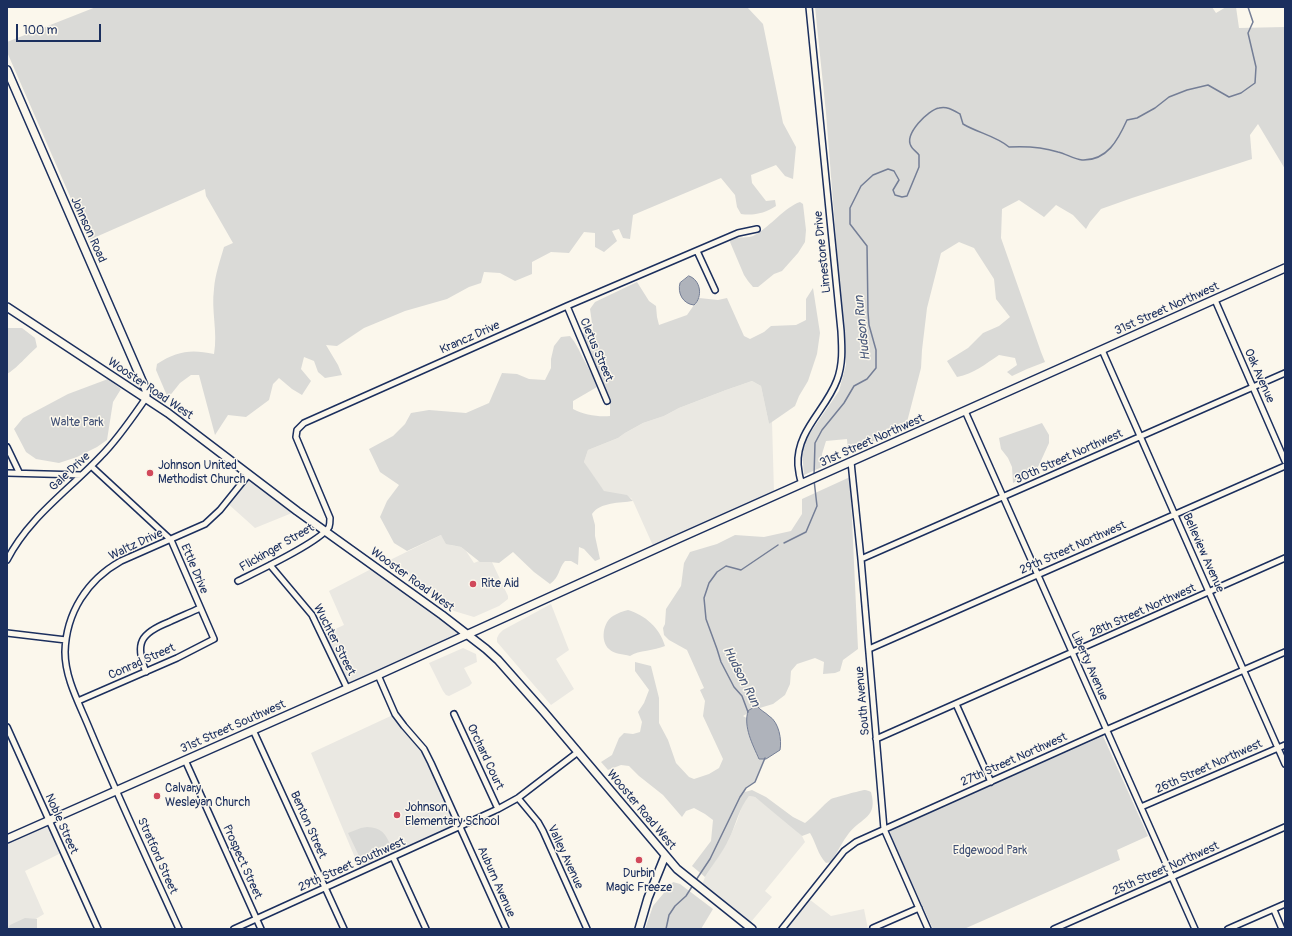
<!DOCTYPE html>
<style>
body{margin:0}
#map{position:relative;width:1292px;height:936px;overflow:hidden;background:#fbf7ec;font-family:Pangolin,sans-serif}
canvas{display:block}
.frame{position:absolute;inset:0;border:8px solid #1b2f5e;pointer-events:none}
.scale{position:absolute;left:16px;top:24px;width:85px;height:18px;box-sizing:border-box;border:2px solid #1b2f5e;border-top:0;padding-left:5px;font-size:12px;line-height:14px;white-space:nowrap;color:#1b2f5e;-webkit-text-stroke:3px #fbf7ec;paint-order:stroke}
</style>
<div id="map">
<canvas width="1292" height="936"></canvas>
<div class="frame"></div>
<div class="scale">100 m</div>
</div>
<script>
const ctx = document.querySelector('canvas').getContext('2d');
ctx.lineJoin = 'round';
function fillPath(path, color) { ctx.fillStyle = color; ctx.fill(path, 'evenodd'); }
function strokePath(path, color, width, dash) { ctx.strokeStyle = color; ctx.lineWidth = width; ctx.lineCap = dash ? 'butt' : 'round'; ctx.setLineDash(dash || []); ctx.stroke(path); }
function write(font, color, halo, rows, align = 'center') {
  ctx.font = font + ' Pangolin,sans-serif'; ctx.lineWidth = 3; ctx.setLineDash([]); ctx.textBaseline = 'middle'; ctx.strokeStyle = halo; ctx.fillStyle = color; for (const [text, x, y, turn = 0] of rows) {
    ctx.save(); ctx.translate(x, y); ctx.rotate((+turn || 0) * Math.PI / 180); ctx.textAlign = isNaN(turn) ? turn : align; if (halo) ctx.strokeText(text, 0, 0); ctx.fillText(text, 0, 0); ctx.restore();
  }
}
const built = new Path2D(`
 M752 381 761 386 769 424 772 421 774 493 654 548 633 501 631 498 604 492 590 472 584 462 588 450 618 438 625 433 643 423 664 416 679 408 726 390Z
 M249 474 297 511 255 528 226 502Z
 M441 535 451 545 461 547 466 551 474 563 484 559 491 560 508 596V599L499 606 474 617 454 611 388 561Z
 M375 567 468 634 347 688 322 635 344 625 329 591Z
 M551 604 569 650 556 659 574 689 551 705 497 642V638L499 634 503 630Z
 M463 648 476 654 477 662 464 668 472 683 469 686 449 696 446 695 443 691 429 663Z
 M395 714 418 741 460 827 361 872 311 753Z
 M749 796 755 797 786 821 802 836 805 842 765 891 772 897 750 923 702 885 705 877 728 841 737 821 743 803Z
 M48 821 63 852 25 871 44 914 19 929H7V839Z
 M809 899 831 916 864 909 868 929H783Z`);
const green = new Path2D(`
 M96 7H747L763 24 783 123 796 147 793 179 785 176 776 165 751 175 752 183 766 201 775 200 776 206C765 213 754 216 741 214L737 207 735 195 721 178 633 215 630 239 623 238 619 229 612 231 617 241 604 252 595 247V233L584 232 569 253 551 252 532 262V274L515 281 500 273 484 272 481 283 469 287 447 299 405 311 364 328 337 346 326 345 338 365 342 375 325 378 318 372 314 361 304 357 301 369 311 381 302 395 292 389 279 378 273 384 269 400 246 417 228 415 215 435 199 375H191L180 383 168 398 156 370 157 364C177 351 191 349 214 354 218 332 211 311 214 289 215 275 220 261 224 247L233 243 206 196 205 189 89 240 7 52V42Z
 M815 7H1212L1216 13 1226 7H1236L1239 28 1285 27V169L1258 124 1250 135 1252 159 1132 198 1101 209 1090 222 1086 229 1073 215 1056 205 1044 217 1019 200 1002 209 1001 238 1041 352 1045 362 1027 369 1012 376 1007 372 1017 365 1015 358 999 355C985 364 974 374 957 377L947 361 968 348 983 333 999 326 1010 317 996 299 994 279 974 248 959 242 941 253 927 308 922 350 921 368 907 422 901 429 848 453 847 439 826 441 822 454V467L804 475 802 451 806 439 839 391 846 365 826 113Z
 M800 202 803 204 806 230 805 242 798 253 782 271 774 274 758 287H753L748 281 744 275 730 242 731 239C739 236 748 239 755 235 771 226 785 207 800 202Z
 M637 282 649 301 656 306 657 317 659 325 687 315 699 298 718 300 727 298 744 336 750 339 764 332 771 326 796 325 806 320V299L813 288 820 333 817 354 808 381 799 396 795 406 769 424 761 386 752 381 726 390 679 408 664 416 643 423 625 433 618 438 588 450 584 462 604 491 627 495 633 501C620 503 600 502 592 514L595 525V536L600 559 595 561 584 549 579 547 578 565 571 561H565C558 569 560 577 550 584L534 572 513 552 499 563 490 562H480L461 547 446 544 441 535 407 551 394 543 380 517 387 501 399 485 380 472 369 449 393 436 405 424 411 413 429 410 466 413 489 403 502 373 517 374 529 379 545 380 551 368V359L554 346 561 337 570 336C576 343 579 350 583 358 588 368 594 376 597 387L573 401V409C584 415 598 417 610 416V401H607L578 333H588L593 330 590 309 595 302Z
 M7 328H22L35 338 37 347C29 354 15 370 7 374Z
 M108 379 121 389 113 402 107 440 97 447 77 457 59 463 36 459 26 452 14 429 23 418 68 394Z
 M1042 423 1049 435V443L1039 465 1035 471 1013 483 1012 467 1008 458 1001 449 999 438Z
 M850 477 858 649 843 660 840 671 835 673 823 674 824 662 815 658 797 664 791 671 790 684 785 695 773 704 753 710 743 716 750 720 766 755 755 782 746 788 745 792 752 790 766 797 793 817 805 823C814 816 823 805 831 799 833 798 862 790 865 790 867 790 869 791 871 792 878 818 862 817 849 833 842 842 837 853 831 862L826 863C818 855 816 843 810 833L802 836 755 797 749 796C739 808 736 825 729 839 723 852 713 864 705 877L692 866 711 841 713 820 705 814 694 808 686 811 682 817 663 795 639 776 629 766 621 765 608 770 601 762 612 755 619 738 624 733 633 734 640 732 642 722 638 712 644 703 649 690 635 671V662L651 666 659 698V723L668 740 676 763 689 777 694 779 709 774 719 768 723 759 703 716 705 701 700 690 704 688 687 650 669 640 664 635 663 628 665 624 666 609 681 586 684 563 690 552 717 544 735 535 764 537 791 531 802 514V499Z
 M628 610C645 615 660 628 665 646 654 651 639 650 630 656 623 654 614 654 609 649 600 641 603 622 613 616 618 613 623 611 628 610Z
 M1103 736 1148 836 1117 850 1120 860 964 929H933L892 839 890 831 892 829Z
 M367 827C382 828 385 833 391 846L361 860 348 833 361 828Z
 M673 882 680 884 713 909 701 929H645L653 906Z
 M25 918 37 919V929H7L10 925Z`);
const water = new Path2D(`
 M689 276C701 280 703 297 694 305 683 304 677 293 680 283Z
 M757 706C761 711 765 712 769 716 779 722 782 740 780 750L766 759H759C753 745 743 727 748 711Z`);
const stream = new Path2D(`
 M814 476 815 443 822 430 844 403 854 386 867 379 876 368V350L869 325 868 312 867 246 850 224V208L861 186 873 175 888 169 894 171 899 180 893 190 895 195 902 197 907 196 919 167V155C917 152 912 149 911 146 904 134 928 110 939 108 947 106 953 110 960 114L963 124C978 133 996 136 1009 147 1026 146 1042 147 1058 152 1066 154 1074 159 1082 160 1107 161 1118 140 1127 120L1137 118 1155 108 1169 97 1187 90 1208 85 1229 97 1241 93 1255 83 1256 67 1248 33 1253 22 1248 7
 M784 543 806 532 817 506 814 480
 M748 712 742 696 734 687 721 662 717 649 706 619 704 598 709 583 717 572 726 566 741 570 778 545
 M696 880 710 859 740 797 746 788 755 782 765 758
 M666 929 669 915 675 906 686 896 693 885`);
const street = new Path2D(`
 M697 251 715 290
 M1215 300 1285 461
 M567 306 607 401
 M1102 350 1285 764
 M965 411 1195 929
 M7 447 19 472
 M851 462 861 559 884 829 928 929
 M7 473 81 475
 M802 483C799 478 799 471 798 465 796 431 826 410 837 380 843 364 842 348 841 331L809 7
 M861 559 1285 373
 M7 560C29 517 69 490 101 456 118 439 132 418 146 398
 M270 565 312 615 347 688
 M238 581C256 572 320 542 329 527 330 524 330 521 330 518L296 437 297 430 304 423 567 306 738 233 757 229
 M7 633 66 640
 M869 649 1285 466
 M146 672C134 643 141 633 169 622 179 617 190 613 200 608
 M378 675 395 714 404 726 424 749 431 763 506 929
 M78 701 177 658 214 639 171 540 91 466
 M956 704 991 782
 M454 714 498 809
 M7 727 98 929
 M253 730 344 929
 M876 739 1285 558
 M185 760 261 929
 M518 798 538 822 543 831 587 929
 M1141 807 1285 745
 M393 857 426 929
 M1274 910 1282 929
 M873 928 919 908
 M179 929C149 863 118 797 90 730 80 705 65 679 65 652 66 613 87 580 121 561L205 524 220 510 249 474
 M234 929 498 809 518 798 578 752
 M782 929 844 851 856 842 1106 730 1285 652
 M1054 929 1285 827
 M1228 929 1285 904`);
const secondary = new Path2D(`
 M7 70 146 390V398
 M7 307 168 413 297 511 442 615 486 649 498 660 544 712 677 869 752 929
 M7 839 378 675 673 541 1285 268
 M639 929 648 898 665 856`);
const markers = [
 [150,473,4,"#d1495b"],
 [473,584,4,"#d1495b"],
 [157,796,4,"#d1495b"],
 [397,815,4,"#d1495b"],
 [639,860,4,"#d1495b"]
];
const streetNames = [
 ["Johnson Road",88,230,66],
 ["Limestone Drive",823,252,-96],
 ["31st Street Northwest",1167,309,-24],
 ["Krancz Drive",470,338,-24],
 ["Cletus Street",596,350,67],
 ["Oak Avenue",1259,376,66],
 ["Wooster Road West",150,389,34],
 ["31st Street Northwest",872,441,-24],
 ["30th Street Northwest",1069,457,-24],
 ["Gale Drive",70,472,-43],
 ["Waltz Drive",136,545,-25],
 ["Flickinger Street",277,548,-30],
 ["29th Street Northwest",1073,548,-24],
 ["Belleview Avenue",1203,553,66],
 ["Ettle Drive",194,569,67],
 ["Wooster Road West",412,580,36],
 ["28th Street Northwest",1143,611,-24],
 ["Wuchter Street",334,640,63],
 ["Conrad Street",142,662,-24],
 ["Liberty Avenue",1089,666,66],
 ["South Avenue",863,701,-95],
 ["31st Street Southwest",233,727,-24],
 ["Orchard Court",485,757,65],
 ["27th Street Northwest",1014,760,-24],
 ["26th Street Northwest",1209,767,-24],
 ["Wooster Road West",641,810,50],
 ["Noble Street",61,824,66],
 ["Benton Street",308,825,66],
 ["Stratford Street",157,856,66],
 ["Valley Avenue",565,857,65],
 ["Prospect Street",242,862,66],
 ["29th Street Southwest",352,865,-24],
 ["25th Street Northwest",1166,869,-24],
 ["Auburn Avenue",496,882,66]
];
const parkNames = [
 ["Walte Park",77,423],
 ["Edgewood Park",990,851]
];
const poiNames = [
 ["Johnson United",158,466],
 ["Methodist Church",158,480],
 ["Rite Aid",481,584],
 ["Calvary",165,789],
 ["Wesleyan Church",165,803],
 ["Johnson",405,808],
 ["Elementary School",405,822],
 ["Durbin",639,874,"center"],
 ["Magic Freeze",639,888,"center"]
];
const waterNames = [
 ["Hudson Run",863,328,-96],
 ["Hudson Run",741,677,63]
];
fillPath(built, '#eae8e2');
fillPath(green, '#dadad7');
fillPath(water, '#afb3bb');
strokePath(water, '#747e96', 1);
strokePath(stream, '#747e96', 1.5);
strokePath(street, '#1b2f5e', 8);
strokePath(secondary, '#1b2f5e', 10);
strokePath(street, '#fbf7ec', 5);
strokePath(secondary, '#fbf7ec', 7);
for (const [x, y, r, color] of markers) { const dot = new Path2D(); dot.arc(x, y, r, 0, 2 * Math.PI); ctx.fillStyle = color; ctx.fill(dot); strokePath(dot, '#fbf7ec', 1.5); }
write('12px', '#1b2f5e', '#fbf7ec', streetNames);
write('12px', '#415176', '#fbf7ec', parkNames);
write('12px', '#1b2f5e', '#fbf7ec', poiNames, 'left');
write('italic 13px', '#47577a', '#fbf7ec', waterNames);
</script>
